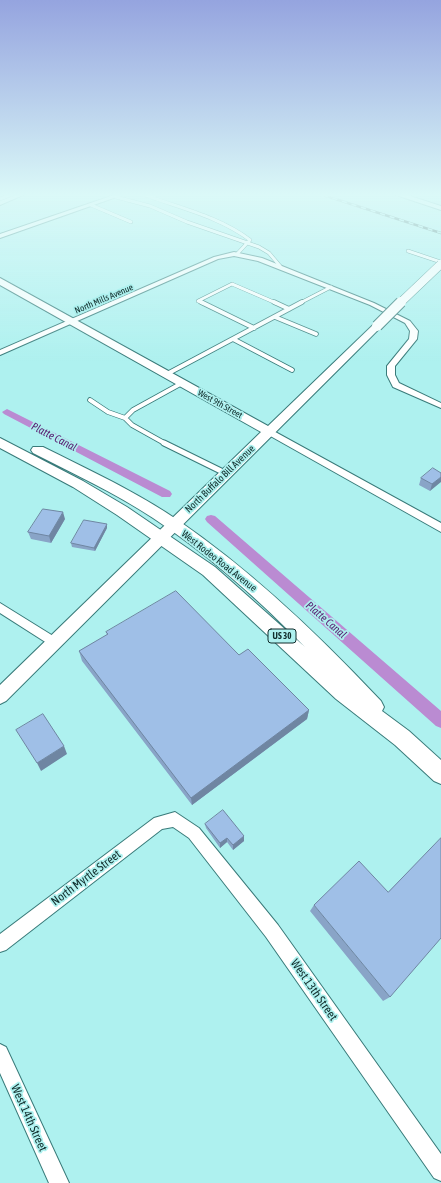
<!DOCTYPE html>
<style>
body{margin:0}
canvas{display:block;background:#aef1ef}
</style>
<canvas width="441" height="1183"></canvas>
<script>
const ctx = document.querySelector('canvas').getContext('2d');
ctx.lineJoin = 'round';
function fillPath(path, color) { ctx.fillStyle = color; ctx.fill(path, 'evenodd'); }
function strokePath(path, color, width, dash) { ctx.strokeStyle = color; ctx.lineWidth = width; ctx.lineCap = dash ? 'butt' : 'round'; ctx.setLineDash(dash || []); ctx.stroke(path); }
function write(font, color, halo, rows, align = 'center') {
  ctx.font = font + ' "Asap Condensed",sans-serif'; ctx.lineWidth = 3.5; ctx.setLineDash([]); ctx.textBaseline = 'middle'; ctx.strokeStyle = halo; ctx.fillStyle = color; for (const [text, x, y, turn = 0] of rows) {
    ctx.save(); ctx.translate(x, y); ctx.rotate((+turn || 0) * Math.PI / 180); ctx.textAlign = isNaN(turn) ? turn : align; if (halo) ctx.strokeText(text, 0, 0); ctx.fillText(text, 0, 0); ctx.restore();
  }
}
const canal = new Path2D(`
 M7 409 170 491 172 494 170 497H162L4 414 2 412Z
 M211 515 215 516 441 711V728L436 726 207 522 205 519 207 516Z`);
const laneFar2 = new Path2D(`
 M145 195C180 208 220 217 250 240L237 254
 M116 197 150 206 187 222 259 247 269 253 280 266
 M0 199 10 195
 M91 205 131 222
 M408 251 441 262
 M203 303 198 301 232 284 276 303
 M300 303 331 287`);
const laneFar1 = new Path2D(`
 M201 302 254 328
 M274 302 289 309
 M275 317 316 334
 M233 339 292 370
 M167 374 302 302
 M90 400 108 412 125 418 132 425 166 444
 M125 418 133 410 182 383`);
const lane = new Path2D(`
 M164 443 225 473`);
const street = new Path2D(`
 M16 195H23L0 205V201Z
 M114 195H122L0 238V234Z
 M234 252 262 258 374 303 410 321 418 331 417 339 395 366V375L399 383 441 403V408L393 387 387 375V366L409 339 410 331 405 323 370 305 258 261 234 256 218 259 0 355V350L214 257Z
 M268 428 441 523V532L265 433 264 431Z
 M0 603 58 639 60 642 58 645 54 647 50 645 0 613Z
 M175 812 199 828 278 925 441 1154V1181L434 1178 266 937 189 838 173 827 162 829 6 950 0 952V934L154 818Z
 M0 1044 6 1047 69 1183H49L0 1073Z`);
const secondary = new Path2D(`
 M396 195H407L441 206V210Z
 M0 278 268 426 374 324 377 323 382 326 6 701 0 704V685L261 432 0 285Z`);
const primary = new Path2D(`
 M0 438 83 481 127 507 215 567 305 647C259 600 208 554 153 518 115 493 74 474 33 453L31 450 33 447H43C89 470 137 492 179 521 253 572 319 635 381 701L384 707 382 711 409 731 441 760V784L434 781 395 745 336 699 203 575 117 515 73 487 0 448Z`);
const rail = new Path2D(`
 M323 195 441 233`);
const secondaryBridgeFar1 = new Path2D(`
 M400 303 441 264`);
const secondaryBridge = new Path2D(`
 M377 326 401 302`);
const wall = new Path2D(`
 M441 473 430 491 419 485 421 478Z
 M65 519 51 543 31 539 28 532Z
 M107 528 95 551 72 547 71 543Z
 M106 632 239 655 309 710 307 719 192 805 82 661 79 651 107 635Z
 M205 824 244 836V841L233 850 227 842 220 848 206 828Z
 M314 905 390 997 383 1001 310 911Z`);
const shadedWall = new Path2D(`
 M441 477V482L430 491 432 484Z
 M63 512 65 519 51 543 49 536Z
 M107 524V528L95 551 94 548Z
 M309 710 307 719 192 805 191 798Z
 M64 746 67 754 41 771 37 763Z
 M244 836V841L233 850V845Z
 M227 838V842L220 848V843Z`);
const building = new Path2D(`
 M433 468 441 473V477L432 484 421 478Z
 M43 509 63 512 49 536 28 532Z
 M84 520 107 524 94 548 71 543Z
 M176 591 239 655 248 649 309 710 191 798 79 651 108 634 106 632Z
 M43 714 64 746 37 763 16 730Z
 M223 810 244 836 233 845 227 838 220 843 205 824Z
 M441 838V938L390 997 314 905 359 861 388 892Z`);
const farStreetnames = [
 ["North Mills Avenue",104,299,-23],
 ["West 9th Street",220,404,29]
];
const shields = [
 [282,636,28]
];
const shieldNames = [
 ["US 30",282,636]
];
const streetNames = [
 ["North Buffalo Bill Avenue",220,479,-44],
 ["West Rodeo Road Avenue",219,561,38]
];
const waterNames = [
 ["Platte Canal",54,437,27],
 ["Platte Canal",326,620,41]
];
const nearStreetnames = [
 ["North Myrtle Street",86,878,-37],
 ["West 13th Street",314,990,55],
 ["West 14th Street",29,1118,66]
];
fillPath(canal, '#ba8bd2');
strokePath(laneFar2, '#397b7a', 4);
strokePath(laneFar1, '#397b7a', 5.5);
strokePath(lane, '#397b7a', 7);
strokePath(street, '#397b7a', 2);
strokePath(secondary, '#397b7a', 2);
strokePath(primary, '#397b7a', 2);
strokePath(laneFar2, '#fff', 3);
strokePath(laneFar1, '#fff', 4);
strokePath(lane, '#fff', 5);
fillPath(street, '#fff');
fillPath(secondary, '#fff');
fillPath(primary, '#fff');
strokePath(rail, '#436b6a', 2.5);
strokePath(rail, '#aef1ef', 1.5, [5]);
strokePath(secondaryBridgeFar1, '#397b7a', 9, []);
strokePath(secondaryBridge, '#397b7a', 12, []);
strokePath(secondaryBridgeFar1, '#fff', 8);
strokePath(secondaryBridge, '#fff', 10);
fillPath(wall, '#89a4c7');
fillPath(shadedWall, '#6f86a2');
fillPath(building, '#9fbfe7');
strokePath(building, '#6f86a2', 1);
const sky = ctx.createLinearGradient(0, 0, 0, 361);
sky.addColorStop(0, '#95a4df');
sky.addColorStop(0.54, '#dbf9f8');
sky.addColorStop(1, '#dbf9f800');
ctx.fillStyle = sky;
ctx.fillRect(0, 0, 441, 361);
write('9px', '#112d2c', '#aef1ef', farStreetnames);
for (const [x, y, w] of shields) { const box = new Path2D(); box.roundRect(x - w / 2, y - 7, w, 14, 3); ctx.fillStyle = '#aef1ef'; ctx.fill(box); strokePath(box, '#112d2c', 1); }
write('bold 9px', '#112d2c', null, shieldNames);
write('10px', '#112d2c', '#aef1ef', streetNames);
write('italic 11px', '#571a6f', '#aef1ef', waterNames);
write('12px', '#112d2c', '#aef1ef', nearStreetnames);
</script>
